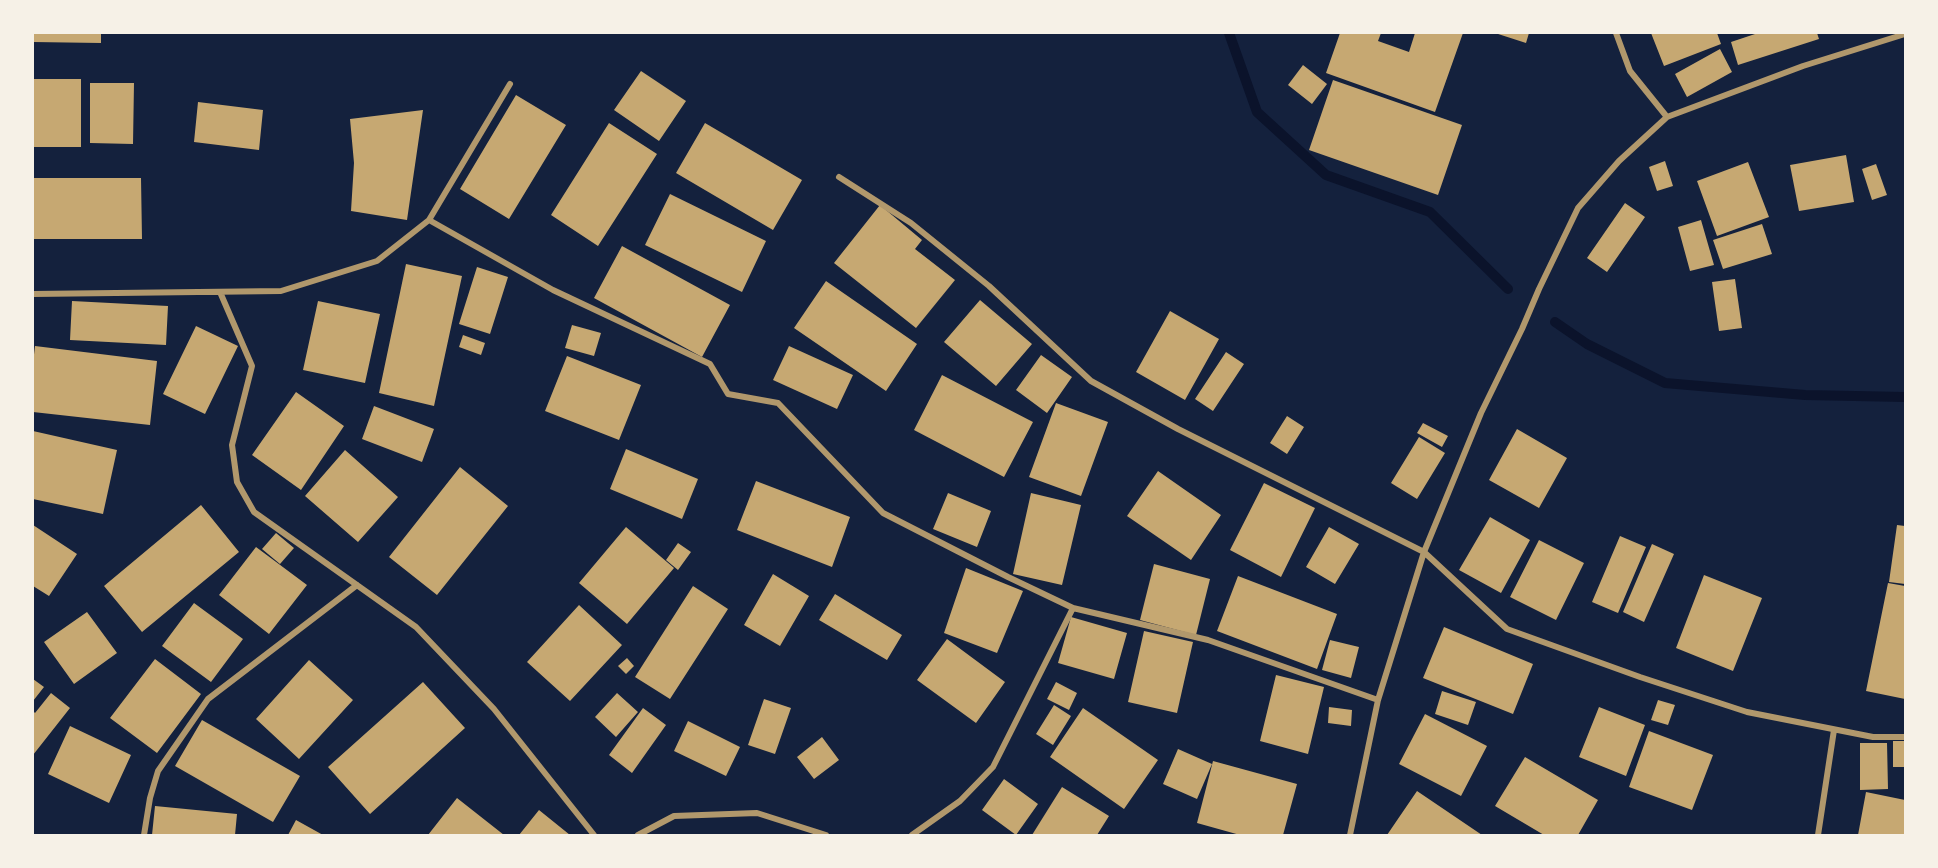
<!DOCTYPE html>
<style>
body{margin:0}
#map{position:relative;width:1938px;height:868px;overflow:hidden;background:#14213d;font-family:"Exo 2",sans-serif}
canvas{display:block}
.frame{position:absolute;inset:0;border:34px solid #f6f1e7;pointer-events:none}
</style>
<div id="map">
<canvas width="1938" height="868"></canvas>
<div class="frame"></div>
</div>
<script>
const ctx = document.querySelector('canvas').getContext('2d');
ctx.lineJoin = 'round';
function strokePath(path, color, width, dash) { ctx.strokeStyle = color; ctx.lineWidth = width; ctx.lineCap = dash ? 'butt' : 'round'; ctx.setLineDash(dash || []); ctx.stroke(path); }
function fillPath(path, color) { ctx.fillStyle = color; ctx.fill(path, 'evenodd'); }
const stream = new Path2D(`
 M1229 33 1257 112 1326 175 1430 212 1508 289
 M1555 322 1587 344 1665 383 1805 395 1905 397`);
const building = new Path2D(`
 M33 33H101V43L33 42Z
 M1340 33H1381L1378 41 1409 52 1415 33H1463L1435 112 1326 73Z
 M1495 33H1529L1526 43Z
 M1651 33H1717L1721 44 1664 66Z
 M1758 33H1817L1819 39 1738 65 1731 42Z
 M1720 49 1732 72 1687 97 1675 74Z
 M1303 65 1327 84 1312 104 1288 85Z
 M641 71 686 101 659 141 614 110Z
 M33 79H81V147H33Z
 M1333 80 1462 125 1438 195 1309 150Z
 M90 83H134L133 144 90 143Z
 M516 95 566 125 509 219 460 189Z
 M198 102 263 110 259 150 194 142Z
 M423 110 407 220 351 211 354 163 350 119Z
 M609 123 657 154 598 246 551 215Z
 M705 123 802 180 773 230 676 173Z
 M1846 155 1854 202 1799 211 1790 165Z
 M1665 161 1673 186 1657 191 1649 167Z
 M1748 162 1769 217 1717 236 1697 181Z
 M1876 164 1887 195 1872 200 1862 169Z
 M33 178H141L142 239H33Z
 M670 194 766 241 742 292 645 245Z
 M1625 203 1645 217 1607 272 1587 258Z
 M880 205 922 240 915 249 955 280 916 328 834 263Z
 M1701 220 1714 265 1690 271 1678 227Z
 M1762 224 1772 254 1723 269 1713 240Z
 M622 246 730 305 702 357 594 298Z
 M406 264 462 276 434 406 379 393Z
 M477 267 508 277 490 334 459 324Z
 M1735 279 1742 328 1719 331 1712 282Z
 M826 281 917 344 886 391 794 328Z
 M980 300 1032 344 996 386 944 342Z
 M72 301 168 306 166 345 70 340Z
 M318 301 380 314 365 383 303 370Z
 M1170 311 1219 339 1185 400 1136 372Z
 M572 325 601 333 594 356 565 348Z
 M196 326 238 346 205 414 163 394Z
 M463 335 485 343 481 355 459 347Z
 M35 346 157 361 150 425 33 412V363Z
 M789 346 853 375 837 409 773 380Z
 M1226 352 1244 364 1213 411 1195 399Z
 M1041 355 1072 377 1047 413 1016 390Z
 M567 356 641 385 619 440 545 411Z
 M942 375 1033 422 1004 477 914 430Z
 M296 392 344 426 301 490 252 455Z
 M1056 403 1108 422 1081 496 1029 477Z
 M374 406 434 429 422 462 362 439Z
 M1287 416 1304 427 1287 454 1270 443Z
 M1423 423 1448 436 1442 447 1417 433Z
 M1517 429 1567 458 1539 508 1489 480Z
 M33 431 117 450 103 514 33 499Z
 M1419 437 1445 453 1417 499 1391 483Z
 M626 449 698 479 682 519 610 489Z
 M345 450 398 497 358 542 305 496Z
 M460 467 508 506 437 595 389 557Z
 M1158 471 1221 515 1191 560 1127 516Z
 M756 481 850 517 832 567 737 530Z
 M1264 483 1315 508 1281 577 1230 550Z
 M948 493 991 511 977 547 933 529Z
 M1031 493 1081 505 1062 585 1013 574Z
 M201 505 239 552 142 632 104 586Z
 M1490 517 1530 540 1501 593 1459 570Z
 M33 525 77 554 49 596 33 586Z
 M1897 525 1905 526V584L1889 582Z
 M626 527 674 568 627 624 579 583Z
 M1329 527 1359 544 1335 584 1306 567Z
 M276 533 294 548 280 564 262 549Z
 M1620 536 1646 547 1618 613 1592 602Z
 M1539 540 1584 563 1556 620 1510 597Z
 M678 543 691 552 678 570 666 560Z
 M1652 544 1674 554 1644 622 1623 612Z
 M256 547 307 585 269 634 219 595Z
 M1154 564 1210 579 1196 635 1140 620Z
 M966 568 1023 591 997 653 944 633Z
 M773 574 809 596 780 646 744 625Z
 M1704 575 1762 598 1733 671 1676 648Z
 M1238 576 1337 614 1317 669 1217 631Z
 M1888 583 1905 586V699L1866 691Z
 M693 586 728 609 670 699 635 677Z
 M835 594 902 635 887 660 819 620Z
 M194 603 243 639 211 682 162 646Z
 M579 605 622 645 570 701 527 662Z
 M87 612 117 653 74 684 44 642Z
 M1071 617 1127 633 1114 679 1058 663Z
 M1444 627 1533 664 1513 714 1423 678Z
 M1144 631 1193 642 1177 713 1128 702Z
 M947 639 1005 682 976 723 917 680Z
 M1330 640 1359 647 1351 678 1322 670Z
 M627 658 634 666 626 674 618 666Z
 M155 659 201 694 157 753 110 718Z
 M309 660 353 700 299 759 256 719Z
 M1276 675 1324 687 1308 754 1260 741Z
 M33 679 44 687 33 701Z
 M423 682 465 728 370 814 328 767Z
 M1056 682 1077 693 1069 710 1047 699Z
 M1442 691 1476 702 1468 725 1435 714Z
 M51 693 70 708 33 755V711L35 713Z
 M617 693 638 712 616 737 595 717Z
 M764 699 791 708 775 754 748 745Z
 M1658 700 1675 705 1668 725 1651 720Z
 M1054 705 1071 716 1053 745 1036 734Z
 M1329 707 1352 710 1351 726 1328 723Z
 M1599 707 1645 725 1626 776 1579 757Z
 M643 708 666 725 632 773 609 755Z
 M1083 708 1158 760 1124 809 1050 757Z
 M1425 714 1487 746 1461 796 1399 764Z
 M202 720 300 776 273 822 175 766Z
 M688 721 740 747 726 776 674 751Z
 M70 726 131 755 109 803 48 774Z
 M1649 731 1713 755 1692 810 1629 787Z
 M822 737 839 760 814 779 797 757Z
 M1893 741H1904V767H1893Z
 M1860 743H1887L1888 789 1860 790Z
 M1178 749 1212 764 1197 799 1163 784Z
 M1525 757 1598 800 1578 835H1544L1495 806Z
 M1213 761 1297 784 1283 835H1240L1197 823Z
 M1004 779 1038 804 1016 835 982 810Z
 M1062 787 1109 816 1097 835H1032Z
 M1417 791 1482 835H1387Z
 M1866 792 1905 800V835H1858Z
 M457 798 504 835H428Z
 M155 806 237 814 235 835H152Z
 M539 810 570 835H519Z
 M296 820 323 835H288Z`);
const minor = new Path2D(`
 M1616 33 1630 71 1667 117
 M839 177 911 223 989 286 1091 381 1178 429 1424 552 1507 629 1640 677 1747 712 1873 737H1905
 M429 220 553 290 710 364 728 394 778 403 883 513 1008 577 1073 608 1208 640 1378 700
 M220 292 252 366 232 445 237 482 254 512 416 627 494 709 594 835
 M33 294 281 291 377 261 429 220 510 84
 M144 835 150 798 158 771 208 699 357 585
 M638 835 674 816 757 813 826 835
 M912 835 960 801 993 767 1073 608
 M1350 835 1378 700 1424 552 1481 413 1522 329 1539 289 1578 208 1619 161 1667 117 1803 66 1905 34
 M1818 835 1834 730`);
strokePath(stream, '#0b132b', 10);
fillPath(building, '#c6a872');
strokePath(minor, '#b1986c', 6);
</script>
